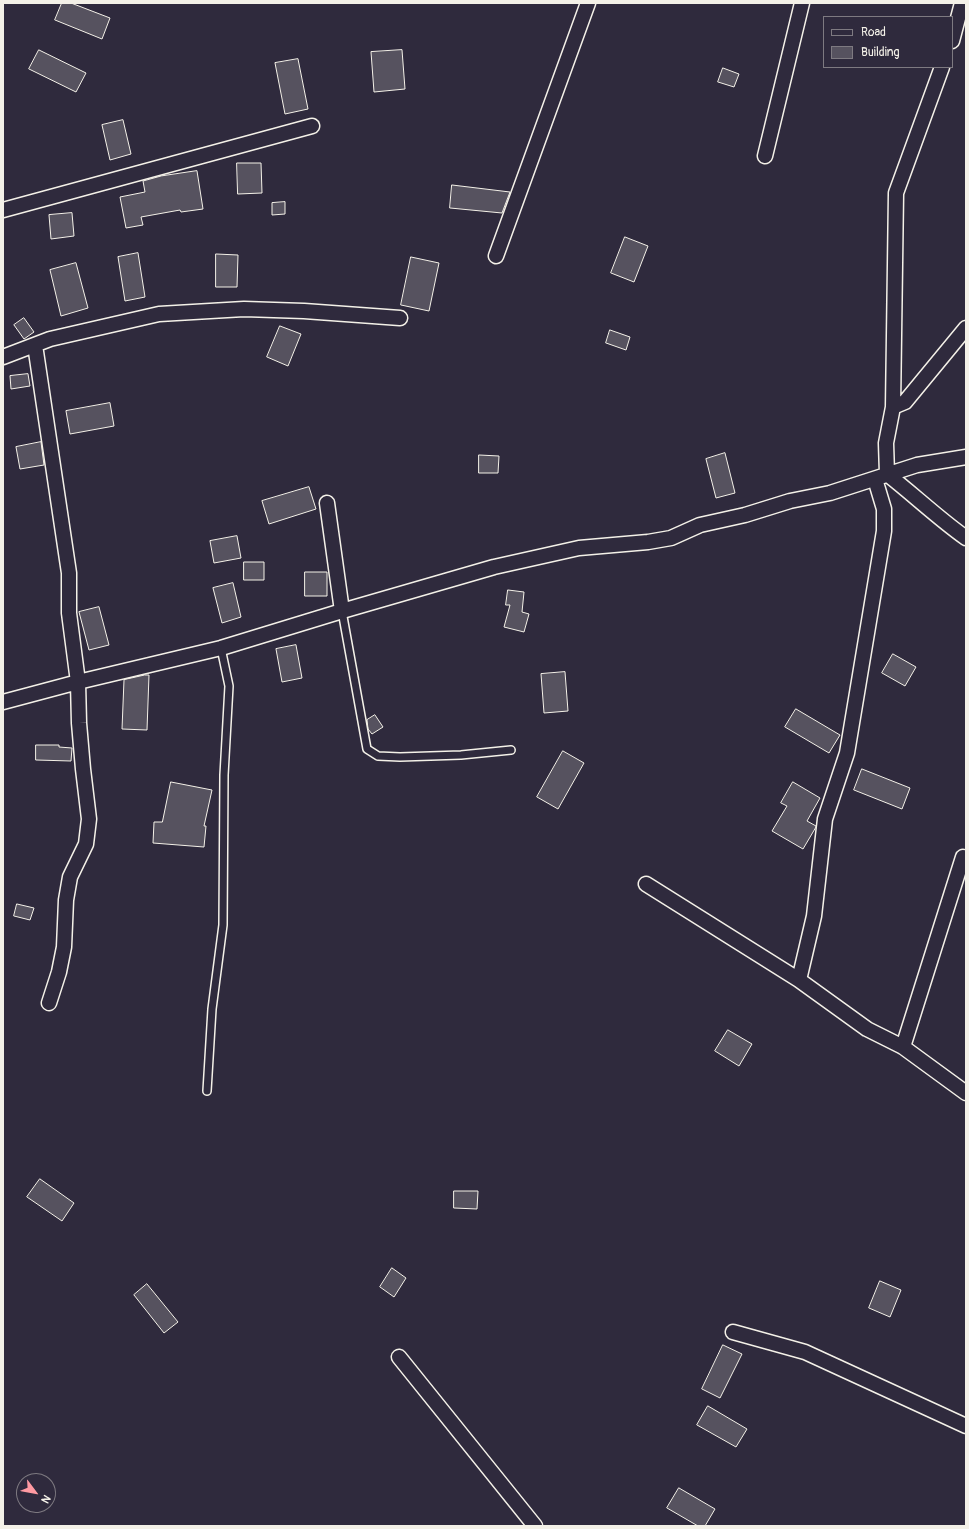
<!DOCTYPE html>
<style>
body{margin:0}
#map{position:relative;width:969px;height:1529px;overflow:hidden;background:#2f2a3d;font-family:Pangolin,sans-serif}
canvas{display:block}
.frame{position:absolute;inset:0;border:4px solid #f4f1e8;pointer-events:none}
.legend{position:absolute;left:823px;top:16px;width:130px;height:52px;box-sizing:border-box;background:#2f2a3d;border:1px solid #7e7a81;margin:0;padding:5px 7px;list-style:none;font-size:12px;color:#f4f1e8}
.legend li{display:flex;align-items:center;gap:8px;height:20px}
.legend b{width:20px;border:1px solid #7e7a81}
.north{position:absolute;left:16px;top:1473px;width:40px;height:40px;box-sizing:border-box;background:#2f2a3d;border:1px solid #7e7a81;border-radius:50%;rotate:122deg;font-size:11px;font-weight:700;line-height:16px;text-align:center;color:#f4f1e8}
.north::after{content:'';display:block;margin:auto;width:14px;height:18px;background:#ff9aa2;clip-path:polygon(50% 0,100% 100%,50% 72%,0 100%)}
</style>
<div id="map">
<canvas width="969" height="1529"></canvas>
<div class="frame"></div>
<ul class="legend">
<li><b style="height:5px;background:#2f2a3d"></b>Road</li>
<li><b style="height:11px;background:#56525f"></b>Building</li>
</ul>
<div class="north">N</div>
</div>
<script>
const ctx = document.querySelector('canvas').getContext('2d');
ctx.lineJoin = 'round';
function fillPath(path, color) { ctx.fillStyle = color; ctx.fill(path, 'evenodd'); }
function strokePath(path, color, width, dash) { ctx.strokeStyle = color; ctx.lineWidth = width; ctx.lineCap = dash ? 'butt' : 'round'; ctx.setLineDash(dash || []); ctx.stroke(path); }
const building = new Path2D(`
 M62 3H71L110 18 102 39 55 20Z
 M39 50 86 73 76 92 29 69Z
 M402 50 405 89 374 92 371 52Z
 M298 59 308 109 285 114 275 63Z
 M723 68 739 74 734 87 718 82Z
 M123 120 131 154 110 160 102 125Z
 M237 163H261L262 193 238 194Z
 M197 171 203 209 181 212 180 210 141 217 143 225 126 228 120 197 145 192 143 181 161 176Z
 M452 185 510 192 502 213 450 208Z
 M285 202V214L272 215V203Z
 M72 213 74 236 51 239 49 215Z
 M625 237 648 246 634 282 611 273Z
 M138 253 145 297 125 301 118 257Z
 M216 254 238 255 237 287H216Z
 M411 257 439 263 429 311 401 305Z
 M76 263 88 308 61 316 50 270Z
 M24 318 34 332 24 339 14 325Z
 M280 326 301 334 288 366 267 357Z
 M610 330 630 337 626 350 606 343Z
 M28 374 30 386 11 389 10 376Z
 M110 403 114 426 70 434 66 411Z
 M41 442 44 465 20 469 16 447Z
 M725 453 735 493 716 498 706 459Z
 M479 455 499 456 498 473H479Z
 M309 487 316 509 269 524 262 501Z
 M237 536 241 558 214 563 210 541Z
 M244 562H264V580H244Z
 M305 572H327V596H305Z
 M233 583 241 617 222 623 213 588Z
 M508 590 524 592 522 612 529 614 524 632 504 627 510 605H506Z
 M99 607 109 645 89 650 79 612Z
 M296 645 302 678 282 682 276 649Z
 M893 654 916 667 905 686 882 673Z
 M565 672 568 711 544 713 541 674Z
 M145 675H149L147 730 122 729 124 680Z
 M796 709 840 735 829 753 785 727Z
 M375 715 383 727 372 734 368 729 367 720Z
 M36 745H59V747L72 748 71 761 36 760Z
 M563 751 584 763 558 809 537 797Z
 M862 769 910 788 902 809 854 790Z
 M171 782 212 790 204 826H206L204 847 153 843 154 822H162Z
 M793 782 820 798 807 821 816 826V827L803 849 772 831 787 806 781 803Z
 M17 904 34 908 30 920 14 916Z
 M728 1030 752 1044 739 1066 715 1051Z
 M40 1179 74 1203 62 1221 27 1197Z
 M454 1191H478L477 1209 454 1208Z
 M392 1268 406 1278 394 1297 380 1287Z
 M880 1281 901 1290 890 1317 869 1308Z
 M147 1284 178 1322 164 1333 134 1295Z
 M723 1345 742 1354 720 1398 702 1389Z
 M708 1406 747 1429 736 1447 697 1425Z
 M679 1488 715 1509 705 1526H698L667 1508Z`);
const lane = new Path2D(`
 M342 611 367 749 378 756 400 757 461 755 511 750
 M207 1091 212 1009 223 925 224 775 229 686 221 648`);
const street = new Path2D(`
 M952 41 962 3
 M942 67 896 193 893 407 886 443 887 474C914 495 939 519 966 538
 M765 156 802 3
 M3 210 312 126
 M496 256 588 3
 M35 345 69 573V613L78 682 79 723 83 769 89 819 86 844 70 877 66 900 64 947 59 972 49 1003
 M3 357 50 339 159 314 244 309 304 311 400 318
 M893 407 905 402 966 328
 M327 503 342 611
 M3 702 78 682 221 648 342 611 494 567 579 548 648 542 671 538 700 525 745 515 790 501 830 493 917 465 966 457
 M646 884 799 980 867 1029 903 1047 966 1093
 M799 980 814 916 825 819 847 753 884 531V509L875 479
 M903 1047 963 857
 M733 1332 805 1352 966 1426
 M399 1357 535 1526`);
fillPath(building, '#56525f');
strokePath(building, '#f4f1e8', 1);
strokePath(lane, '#f4f1e8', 10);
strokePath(street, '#f4f1e8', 17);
strokePath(lane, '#2f2a3d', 7);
strokePath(street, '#2f2a3d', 14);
</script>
